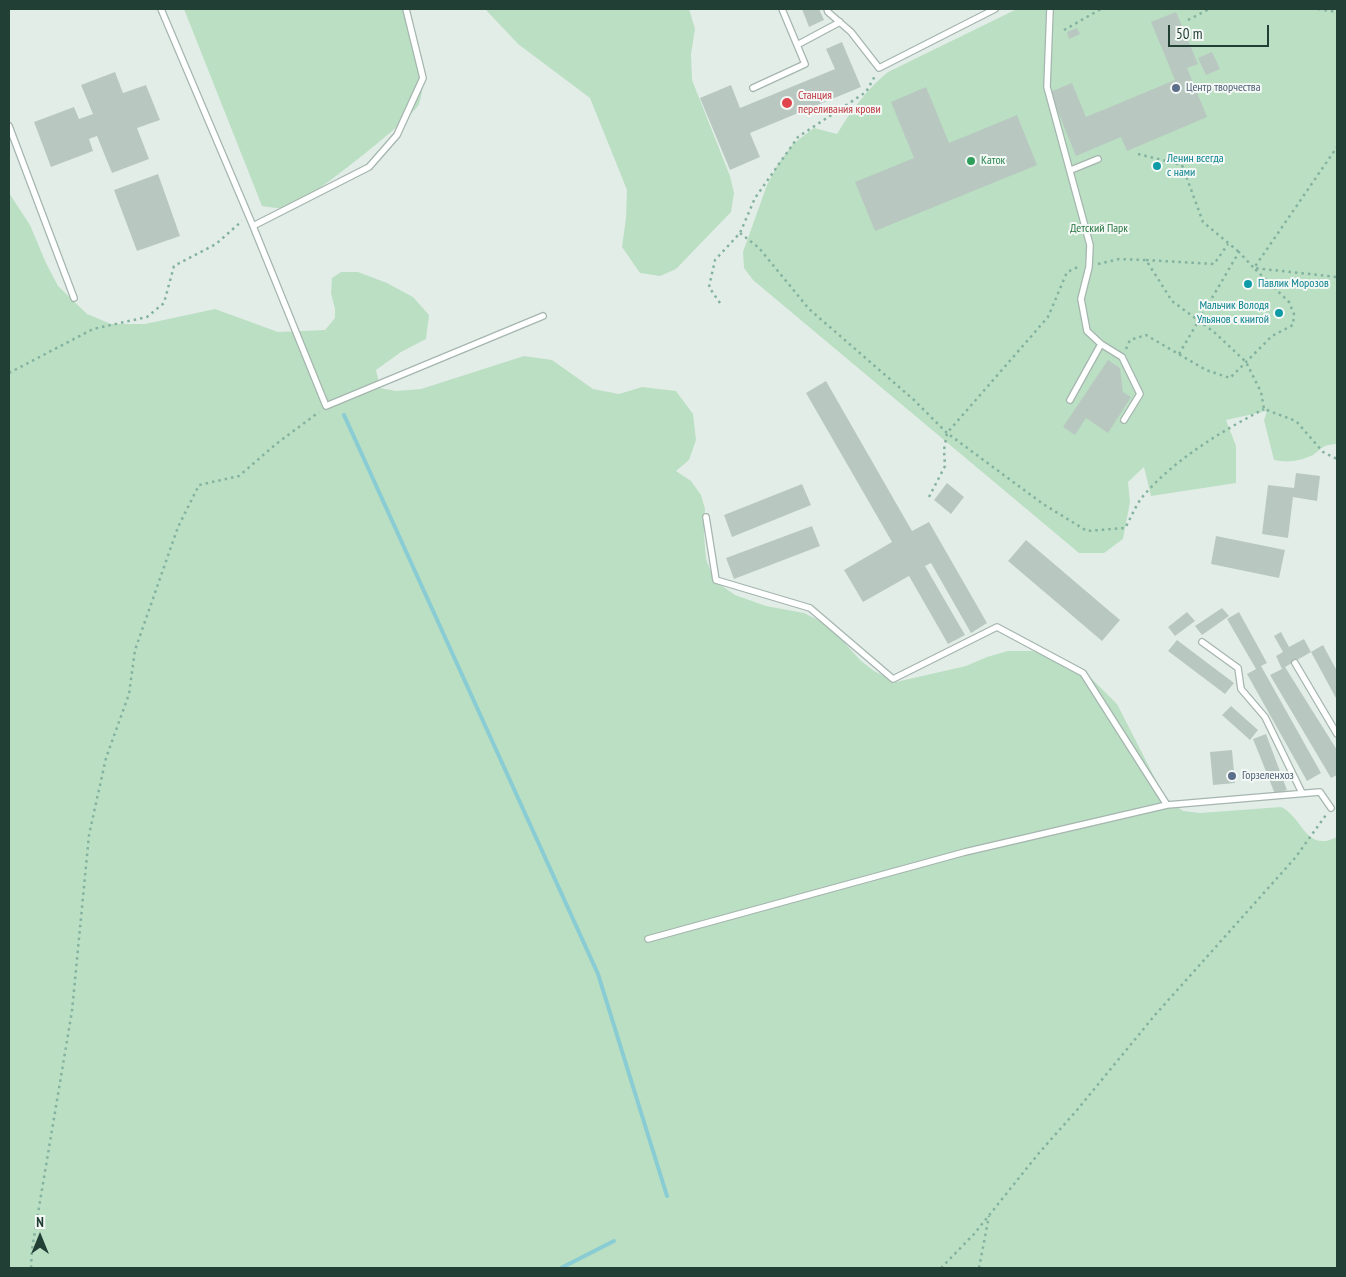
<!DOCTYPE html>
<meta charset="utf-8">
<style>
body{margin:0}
#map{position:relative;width:1346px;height:1277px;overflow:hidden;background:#e3ede8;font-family:"PT Sans Narrow",sans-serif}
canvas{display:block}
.frame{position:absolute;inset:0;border:10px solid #223f36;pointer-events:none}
.north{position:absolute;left:15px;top:1212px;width:50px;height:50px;-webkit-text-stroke:4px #f4f9f6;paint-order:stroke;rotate:0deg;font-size:14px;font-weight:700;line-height:20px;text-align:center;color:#223f36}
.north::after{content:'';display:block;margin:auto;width:18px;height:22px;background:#223f36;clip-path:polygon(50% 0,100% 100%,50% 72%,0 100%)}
.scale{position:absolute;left:1168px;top:25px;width:101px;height:22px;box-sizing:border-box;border:2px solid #223f36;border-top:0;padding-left:6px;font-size:15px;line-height:18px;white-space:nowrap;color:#223f36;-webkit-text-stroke:4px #f4f9f6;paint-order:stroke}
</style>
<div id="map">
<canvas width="1346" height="1277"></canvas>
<div class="frame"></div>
<div class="north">N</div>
<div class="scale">50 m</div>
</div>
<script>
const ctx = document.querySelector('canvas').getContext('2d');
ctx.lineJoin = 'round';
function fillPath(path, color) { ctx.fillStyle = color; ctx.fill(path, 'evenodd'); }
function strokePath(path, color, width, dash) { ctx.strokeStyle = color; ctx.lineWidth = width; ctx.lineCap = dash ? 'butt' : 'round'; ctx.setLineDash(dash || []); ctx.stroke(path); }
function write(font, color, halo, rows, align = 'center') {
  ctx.font = font + ' "PT Sans Narrow",sans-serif'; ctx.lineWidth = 4; ctx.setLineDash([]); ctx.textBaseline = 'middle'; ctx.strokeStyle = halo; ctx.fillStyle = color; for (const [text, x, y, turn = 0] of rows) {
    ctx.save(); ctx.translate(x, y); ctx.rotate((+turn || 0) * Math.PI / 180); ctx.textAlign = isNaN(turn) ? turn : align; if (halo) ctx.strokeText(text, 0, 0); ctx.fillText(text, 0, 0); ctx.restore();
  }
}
const green = new Path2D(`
 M184 9H403C412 38 430 74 419 104 414 117 307 201 292 206 282 209 272 208 262 206Z
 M485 9H689L695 29 691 54 692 80 730 176 734 193 731 212 676 269 660 276 640 273 622 247 626 218 627 190 590 98 518 44Z
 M1017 9H1337V444C1321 445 1325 447 1313 455 1300 461 1288 463 1274 460L1264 420 1267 411 1226 420 1236 446V483L1151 496 1144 467 1128 482 1130 502 1123 539 1104 553H1079L753 280 744 268 743 252 767 185 778 164 793 144 814 128 837 134C850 112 868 88 888 72Z
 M9 193 30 225 46 263 58 286 87 314 111 324H145L215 309 278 332 325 330 335 318V309L331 293 332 278 341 272H358L387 283 413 297 429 315 426 339 401 352 376 370 380 388 396 391 421 389 524 356 552 360 593 389 619 394 642 387 676 391 693 414 696 440 689 460 676 471 691 481 701 495 705 509 704 535 706 559 714 580 735 595 766 606 804 613 820 621 834 631 860 660 874 671 896 682 966 666 987 657 1008 651H1032L1057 659 1084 671 1117 704 1165 798 1183 811 1200 813 1281 807C1304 818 1305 853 1337 837V1268H9Z`);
const stream = new Path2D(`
 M344 415 598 974 667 1196
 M561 1268 614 1241`);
const building = new Path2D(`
 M802 9H819L824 20 809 27Z
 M1176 12 1198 64 1187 68 1207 117 1127 151 1121 137 1076 156 1050 92 1072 83 1086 117 1175 80 1151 22Z
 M1077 28 1080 34 1069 39 1067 32Z
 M842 42 861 87 750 133 760 157 730 170 700 98 731 85 740 108 835 69 826 49Z
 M1212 52 1220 69 1206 75 1198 58Z
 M115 72 123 93 146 85 160 120 137 128 149 159 112 173 97 136 89 139 93 151 51 167 34 122 74 107 79 119 93 114 81 85Z
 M926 87 949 143 1017 115 1037 165 875 231 855 182 914 158 891 102Z
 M158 174 180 236 137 251 114 190Z
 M1108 360 1120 368 1123 392 1131 397 1108 433 1086 418 1075 435 1063 427Z
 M826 381 912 531 929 522 987 623 971 633 931 563 925 566 965 635 948 644 909 576 863 602 844 570 892 542 806 393Z
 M1296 473 1320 476 1317 501 1293 497 1288 538 1262 534 1268 485 1294 488Z
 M947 483 964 497 951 514 934 500Z
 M802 484 811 505 732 537 724 515Z
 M812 526 820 546 734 579 726 558Z
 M1216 536 1285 550 1279 578 1211 564Z
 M1026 540 1120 620 1102 641 1008 561Z
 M1222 608 1229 616 1202 635 1195 626Z
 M1187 612 1195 621 1175 636 1168 627Z
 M1239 612 1267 663 1261 666 1321 773 1307 781 1247 674 1256 669 1227 619Z
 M1281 632 1289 647 1304 639 1311 652 1285 667 1337 750V775L1331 778 1270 675 1282 669 1276 656 1283 652 1274 636Z
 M1177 640 1234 683 1225 694 1168 651Z
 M1323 645 1337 671V700L1311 652Z
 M1231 706 1258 730 1250 740 1222 715Z
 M1266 734 1287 790 1275 794 1253 739Z
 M1232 750 1235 783 1213 785 1210 752Z`);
const path = new Path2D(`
 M1318 9 1337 12
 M1188 20 1209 9
 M1064 30 1101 9
 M1138 154 1182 165 1203 222 1239 252
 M740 233 759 248 809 309 914 400 947 433 1043 504 1087 531 1125 528C1131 518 1136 504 1144 495 1175 459 1222 431 1264 409
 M1146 260 1214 264 1228 244
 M1098 264 1119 259 1146 260 1172 301 1214 332 1246 362 1261 392 1264 409 1296 421 1323 452 1337 459
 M720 303 709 287 715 260 740 233 755 198 798 137 866 92 875 76
 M1126 349 1130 340 1146 335 1206 370 1230 378 1272 336 1293 325 1294 314 1289 302 1254 268 1337 277
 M1179 354 1239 252 1254 268 1337 147
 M9 373 93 329 147 317 164 303 174 266 216 244 242 221
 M929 497 945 466 944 450 947 433 1048 317 1067 272 1080 266
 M31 1268 32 1249 72 1011 89 835 106 758 129 694 135 650 178 527 199 485 239 476 276 444 319 412
 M941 1268 974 1234 1039 1153 1077 1110 1155 1015 1295 858 1326 815
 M979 1268 989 1216`);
const service = new Path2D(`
 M161 9 253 226
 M406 9 423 78 397 135 369 167 253 226 326 406 543 316
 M827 9 828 12 851 32 879 68 995 9
 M1050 9 1047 87 1090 245 1089 267 1081 299 1087 331 1101 344 1122 357 1140 394 1124 420
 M797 45 840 22
 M753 88 805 64 782 9
 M9 126 74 298
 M1071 170 1098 159
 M1070 400 1101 344
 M706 517 716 580 810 608 893 679 997 627 1083 673 1167 805
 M1202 642 1238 668 1241 689 1265 717 1302 793
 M1295 663 1337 734
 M648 939 965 852 1167 805 1320 792 1331 808`);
const markers = [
 [1176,88,5,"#5c6f8a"],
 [787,103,6,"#e0444e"],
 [971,161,5,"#2e9e5b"],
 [1157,166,5,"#0f9aa8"],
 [1248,284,5,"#0f9aa8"],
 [1279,313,5,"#0f9aa8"],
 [1232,776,5,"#5c6f8a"]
];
const serviceNames = [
 ["Центр творчества",1186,88],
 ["Горзеленхоз",1242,776]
];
const healthNames = [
 ["Станция",798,96],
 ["переливания крови",798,110]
];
const cultureNames = [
 ["Ленин всегда",1167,159],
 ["с нами",1167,173],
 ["Павлик Морозов",1258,284],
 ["Мальчик Володя",1269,306,"right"],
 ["Ульянов с книгой",1269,320,"right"]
];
const leisureNames = [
 ["Каток",981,161]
];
const parkNames = [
 ["Детский Парк",1099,229]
];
fillPath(green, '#bbdfc3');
strokePath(stream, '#8accd3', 4);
fillPath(building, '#b8c8c1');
strokePath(service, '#a5b5af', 8);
strokePath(path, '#83b2a0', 2.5, [2.5, 4]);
strokePath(service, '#fff', 5.5);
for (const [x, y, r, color] of markers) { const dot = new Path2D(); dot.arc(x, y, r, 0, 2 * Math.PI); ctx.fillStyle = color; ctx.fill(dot); strokePath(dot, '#f4f9f6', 2); }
write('12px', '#4e5e75', '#f4f9f6', serviceNames, 'left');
write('12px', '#be3a42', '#f4f9f6', healthNames, 'left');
write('12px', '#0d838f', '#f4f9f6', cultureNames, 'left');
write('12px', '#27864d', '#f4f9f6', leisureNames, 'left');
write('12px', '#2b7744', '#f4f9f6', parkNames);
</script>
